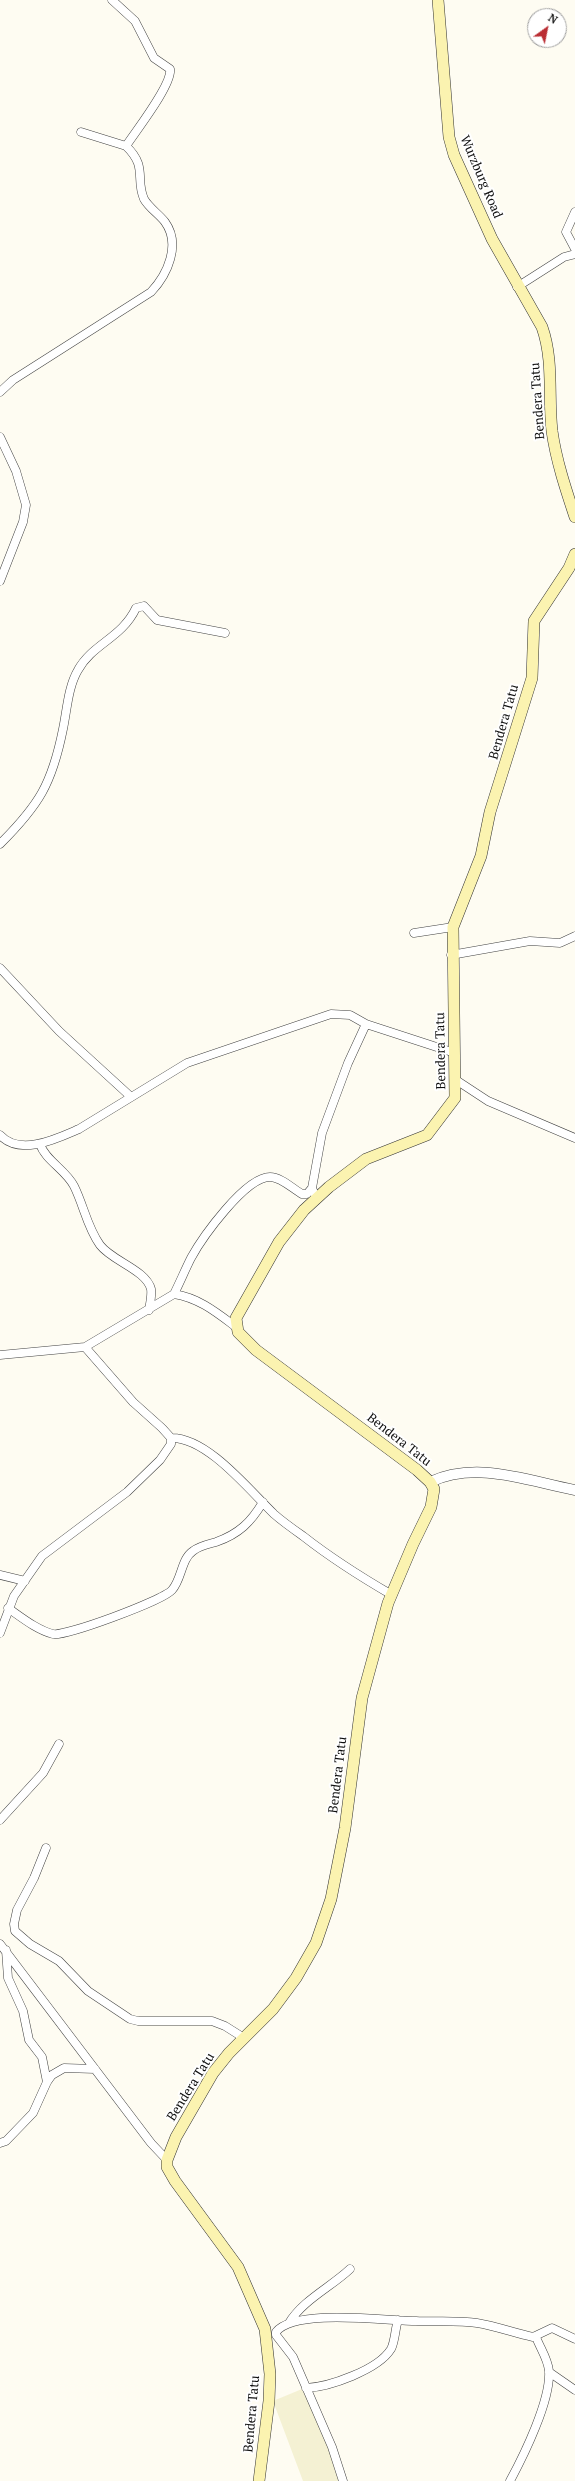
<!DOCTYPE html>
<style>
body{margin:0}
#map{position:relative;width:575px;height:2481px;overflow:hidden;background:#fefcf2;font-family:"PT Serif",serif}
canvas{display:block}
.north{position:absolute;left:527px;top:8px;width:40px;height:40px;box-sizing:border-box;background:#fff;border:1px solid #9f9f9f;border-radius:50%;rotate:33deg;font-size:11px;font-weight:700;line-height:16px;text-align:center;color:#0f0f0f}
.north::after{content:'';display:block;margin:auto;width:14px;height:18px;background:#ba2d33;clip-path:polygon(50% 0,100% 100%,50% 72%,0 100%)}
</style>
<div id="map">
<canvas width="575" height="2481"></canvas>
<div class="north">N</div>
</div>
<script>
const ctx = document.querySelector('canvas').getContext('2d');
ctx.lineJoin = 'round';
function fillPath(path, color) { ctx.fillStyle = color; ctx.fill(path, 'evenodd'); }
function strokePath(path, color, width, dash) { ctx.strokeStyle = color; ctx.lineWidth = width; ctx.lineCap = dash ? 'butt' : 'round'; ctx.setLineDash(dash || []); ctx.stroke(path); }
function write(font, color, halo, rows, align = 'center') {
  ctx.font = font + ' "PT Serif",serif'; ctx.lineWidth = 4; ctx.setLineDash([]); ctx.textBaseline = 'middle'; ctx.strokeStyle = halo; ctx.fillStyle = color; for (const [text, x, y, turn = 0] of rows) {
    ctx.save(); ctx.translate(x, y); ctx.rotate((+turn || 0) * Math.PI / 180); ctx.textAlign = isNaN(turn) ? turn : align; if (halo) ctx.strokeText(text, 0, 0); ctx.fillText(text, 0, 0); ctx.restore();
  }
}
const farmland = new Path2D(`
 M302 2389 347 2481H303L273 2401Z`);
const minor = new Path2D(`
 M81 132 126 146
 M575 212 566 232 575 249
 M517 287 564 257 575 254
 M0 392 13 380 151 292C168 274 181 244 165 222 159 214 149 208 144 199 135 179 148 167 126 146 135 132 173 84 170 69L154 58 135 21 112 0
 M0 437 16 471 26 505 23 522 0 581
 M0 844C39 805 52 784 63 729 67 710 68 687 78 670 92 644 122 638 136 608L144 606 157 620 225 633
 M414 933 453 927
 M451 955 530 941 560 943 575 936
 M0 968 59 1031 130 1096
 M456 1080 488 1101 575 1138
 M0 1135C20 1157 58 1138 79 1129L187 1063 331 1014 350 1015 366 1024 455 1053
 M40 1144C45 1160 66 1170 74 1186 84 1206 87 1227 100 1245 112 1261 146 1270 151 1289 152 1295 150 1304 149 1310
 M314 1193 312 1188 322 1133 348 1063 366 1024
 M174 1294C180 1282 185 1270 191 1258 202 1238 245 1177 270 1177 281 1177 293 1189 302 1194H307L312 1188
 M0 1355 85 1347 174 1294C199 1298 216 1312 236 1327
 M171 1438C207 1437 249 1490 274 1514 283 1522 293 1529 303 1536 331 1558 361 1577 392 1595
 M0 1575 25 1581
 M8 1608C21 1617 37 1630 53 1634 64 1637 162 1601 172 1590 182 1579 181 1559 193 1551 199 1546 209 1544 216 1542 239 1534 251 1522 263 1502
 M0 1633 14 1596 42 1556 127 1492 160 1460 171 1444V1438L162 1428 133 1402 85 1347
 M0 1820 43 1773 59 1744
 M46 1848 34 1878 17 1910 14 1924 15 1931 30 1944 59 1961 88 1991 130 2019 138 2021H212L225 2026 244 2038
 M0 1944 151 2143 167 2160
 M6 1950 8 1978 23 2011 29 2040 42 2057 47 2082
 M0 2143 6 2141 33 2113 47 2082 52 2075 64 2068 95 2069
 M289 2323C303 2300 331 2287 350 2269
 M549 2372 575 2390
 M306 2388C329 2387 378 2370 391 2349 395 2342 395 2329 398 2320
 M343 2481 332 2447 293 2357 276 2335V2332C295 2308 387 2321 416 2321 436 2322 457 2320 477 2323 496 2326 514 2333 533 2337L552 2328 575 2339
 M510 2481C524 2455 551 2400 549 2371 548 2359 540 2348 536 2337`);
const tertiary = new Path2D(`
 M430 1482C477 1460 528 1481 575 1490`);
const secondary = new Path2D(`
 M438 0 449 137 454 155 492 239 542 327C554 361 548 396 552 431 556 460 566 490 575 517
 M259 2481 269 2401 270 2374 265 2329 238 2267 175 2181 167 2167V2160L176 2137 213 2073 229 2053 273 2009 296 1978 316 1943 331 1899 345 1828 362 1698 388 1603 413 1544 431 1507 434 1489 430 1482 417 1470 256 1350 238 1332 236 1318 279 1242 304 1210 329 1187 366 1159 427 1135 455 1098 453 927 481 856 490 812 532 678 534 621 569 568 575 554`);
const streetNames = [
 ["Wurzburg Road",481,177,67],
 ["Bendera Tatu",538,401,-94],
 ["Bendera Tatu",504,722,-74],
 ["Bendera Tatu",441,1051,-91],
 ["Bendera Tatu",399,1440,38],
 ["Bendera Tatu",338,1775,-83],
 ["Bendera Tatu",191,2087,-58],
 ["Bendera Tatu",252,2414,-85]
];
fillPath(farmland, '#f4f1d3');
strokePath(minor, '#424242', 9);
strokePath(tertiary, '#424242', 11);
strokePath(secondary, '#313131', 12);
strokePath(minor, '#fff', 8);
strokePath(tertiary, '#fff', 10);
strokePath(secondary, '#fbf3b0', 11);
write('13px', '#0f0f0f', '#fff', streetNames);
</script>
